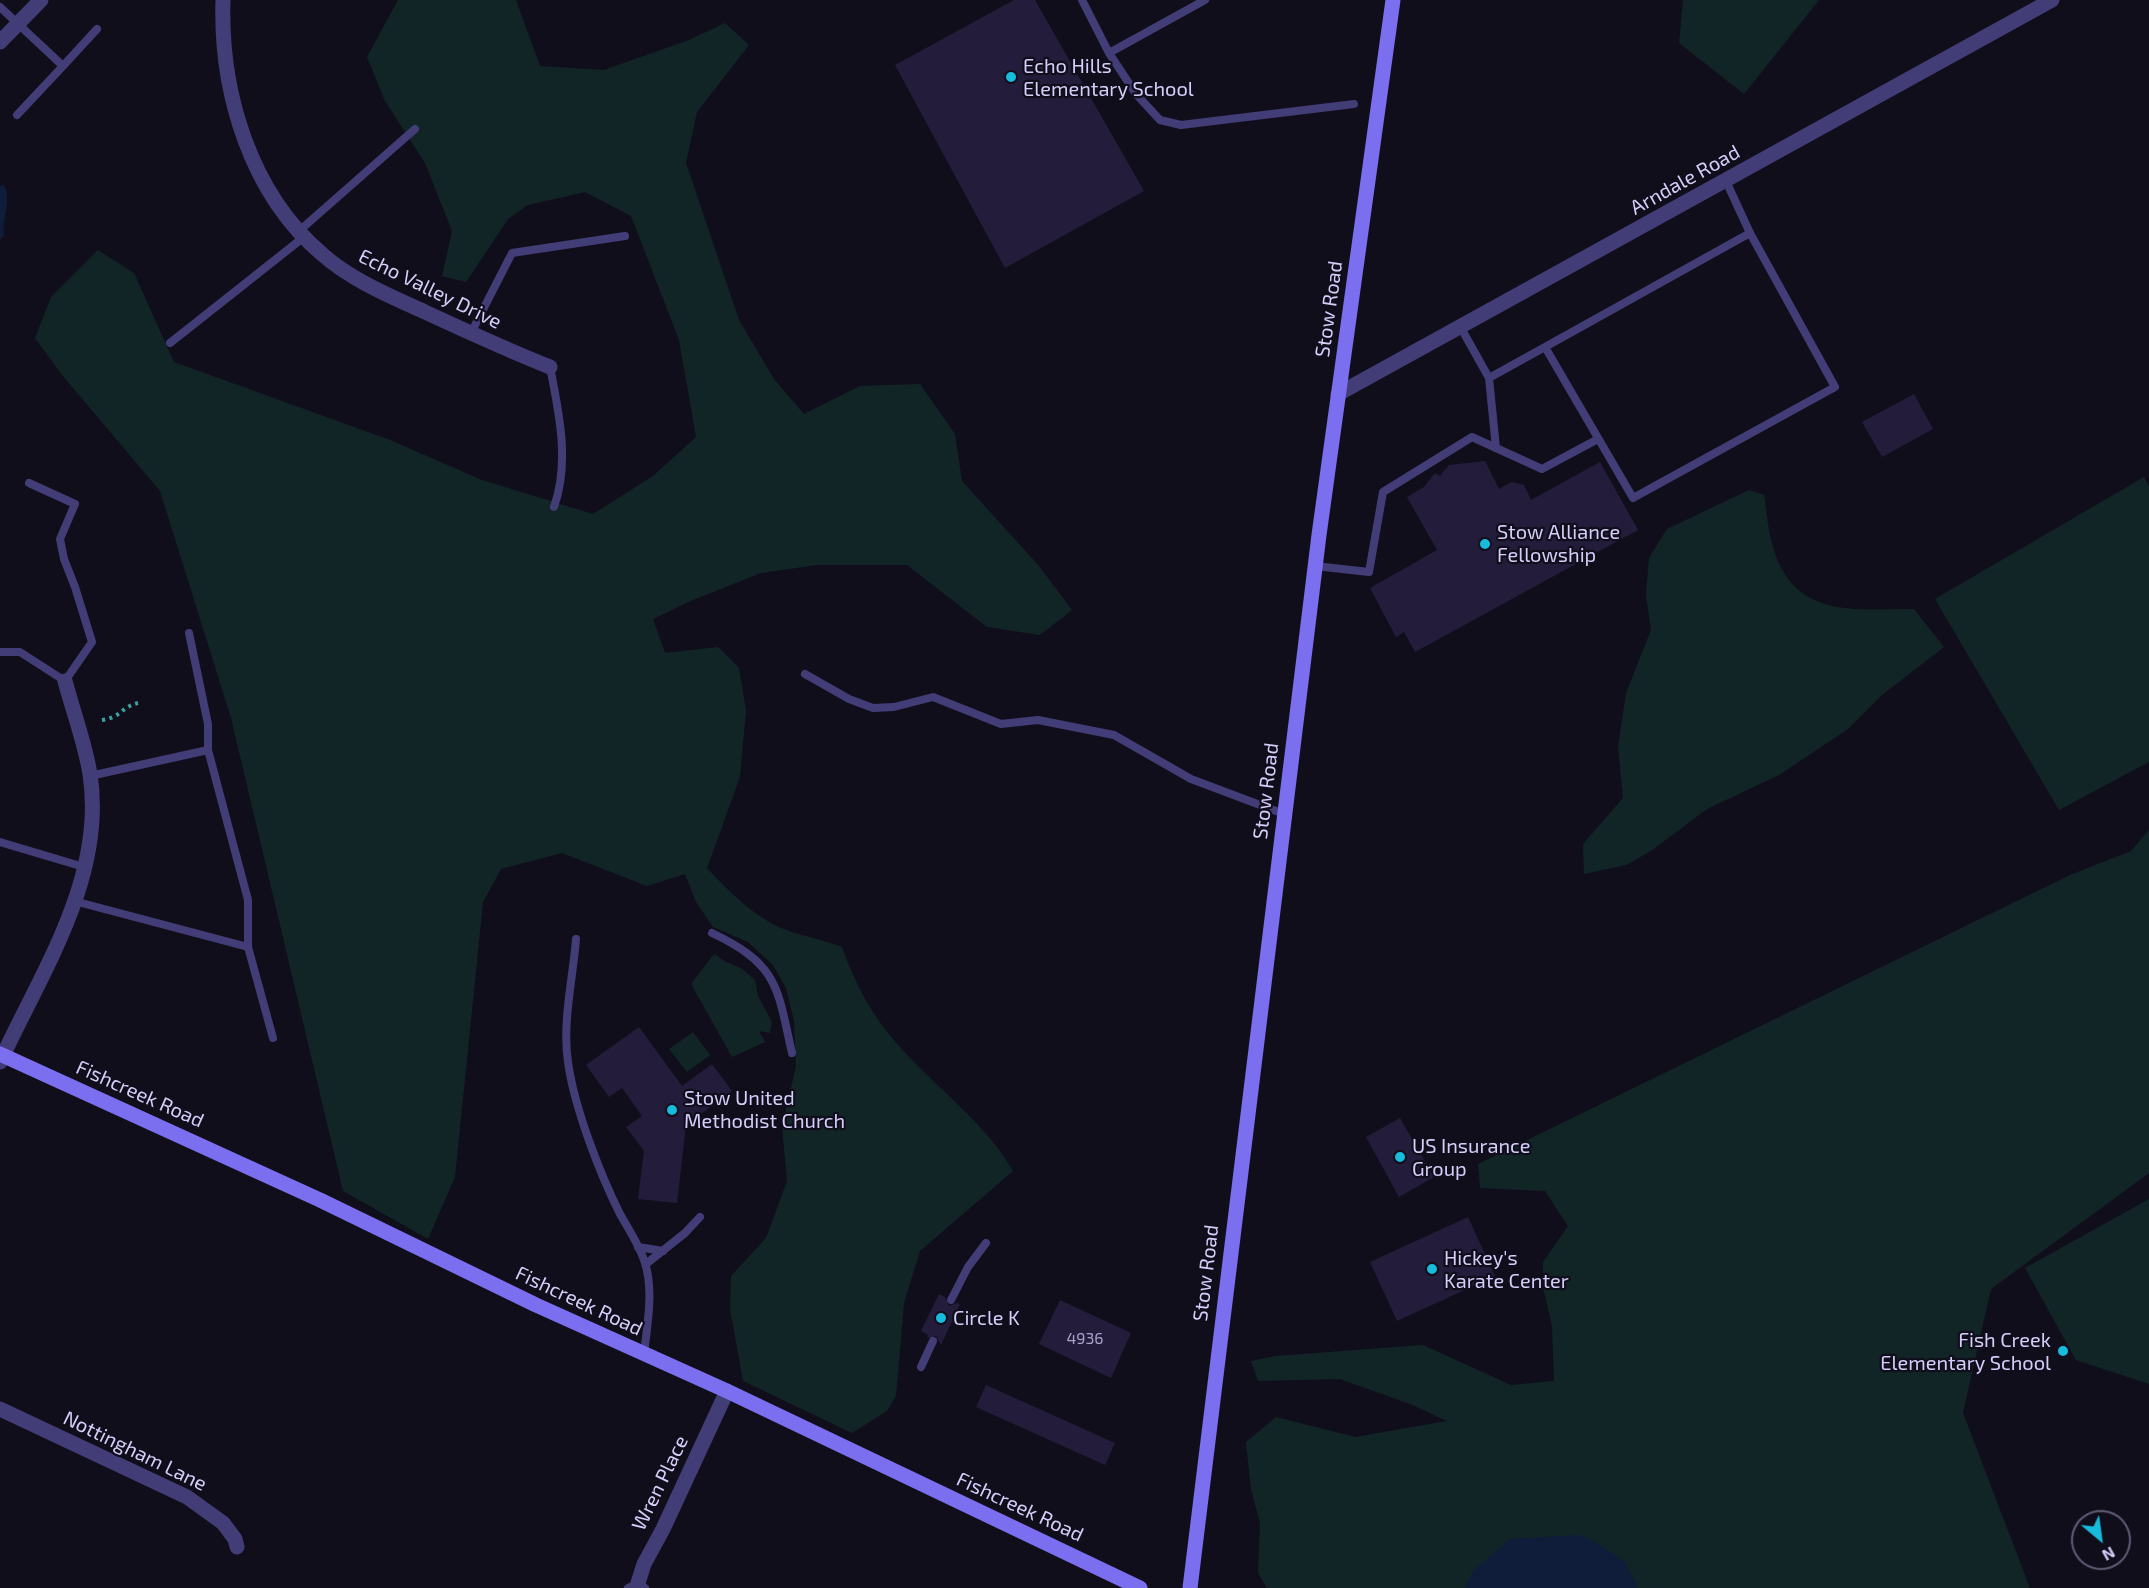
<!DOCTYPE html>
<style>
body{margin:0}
#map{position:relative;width:2149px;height:1588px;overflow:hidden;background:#110e1c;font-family:"Exo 2",sans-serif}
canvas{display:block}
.north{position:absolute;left:2071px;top:1510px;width:60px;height:60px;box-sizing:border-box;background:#110e1c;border:2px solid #605b75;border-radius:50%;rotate:151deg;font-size:16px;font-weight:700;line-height:24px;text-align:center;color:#d6cefa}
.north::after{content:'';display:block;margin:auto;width:21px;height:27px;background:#17bcdd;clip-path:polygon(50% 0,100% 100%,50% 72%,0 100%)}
</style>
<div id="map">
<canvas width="2149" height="1588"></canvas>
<div class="north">N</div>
</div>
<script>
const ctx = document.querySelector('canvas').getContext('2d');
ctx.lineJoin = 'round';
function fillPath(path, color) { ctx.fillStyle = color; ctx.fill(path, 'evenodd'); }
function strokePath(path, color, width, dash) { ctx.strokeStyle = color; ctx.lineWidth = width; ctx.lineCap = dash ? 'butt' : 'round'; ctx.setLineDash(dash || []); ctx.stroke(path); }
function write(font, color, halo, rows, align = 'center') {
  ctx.font = font + ' "Exo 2",sans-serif'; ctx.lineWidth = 4.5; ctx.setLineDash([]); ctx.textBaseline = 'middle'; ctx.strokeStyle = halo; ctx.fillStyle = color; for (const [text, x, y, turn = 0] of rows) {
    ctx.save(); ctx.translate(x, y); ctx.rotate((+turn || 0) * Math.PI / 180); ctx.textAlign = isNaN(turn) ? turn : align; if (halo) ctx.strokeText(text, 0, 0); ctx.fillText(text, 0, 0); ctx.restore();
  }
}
const green = new Path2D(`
 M398 0H516L540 66 604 70 689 40 725 23 749 45 697 112 686 163 739 320 774 379 804 414 860 386 920 384 955 434 962 481 1039 566 1072 610 1040 635 987 627 907 565H817L761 573 693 600 653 619 665 653 718 647 739 668 746 710 740 777 707 868C728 890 751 914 779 927 796 935 822 939 842 947 855 984 872 1016 899 1046 936 1088 985 1122 1013 1171L920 1251 904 1303 896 1396 887 1411 852 1433 743 1381 730 1309 731 1276 766 1238 787 1181 782 1127 796 1066 794 1021 786 988 773 965 748 942 713 927 696 902 685 874 647 886 562 853 501 869 483 902 455 1177 428 1239 343 1191 231 718 160 491 62 375 35 338 51 297 98 250 134 273 174 362 390 440 482 480 593 514 653 476 696 437 679 340 631 216 585 192 528 205 508 219 466 282 442 276 452 231 425 163 385 101 367 57Z
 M1683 0H1819L1744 94 1679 43Z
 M2144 477 2149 487V762L2059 810 1935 599Z
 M1749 490 1764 495C1767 513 1768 533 1774 550 1795 619 1856 609 1914 609L1944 647 1882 695 1848 729 1779 775 1707 809 1651 851 1626 865 1584 874 1583 844 1623 798 1618 747 1626 693 1651 630 1646 595 1649 558 1667 529Z
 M2149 830V1173L1991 1289 1963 1413 2030 1588H1267L1258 1573 1260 1522 1251 1490 1246 1442 1276 1417 1355 1437 1447 1421 1410 1404 1340 1379 1258 1381 1251 1361 1276 1356 1423 1345 1511 1385 1554 1381 1552 1326 1543 1288V1262L1568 1226 1545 1191 1480 1188 1478 1164 2070 875 2131 851Z
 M714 954 726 962 741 968 755 980 758 996 772 1022 770 1033 759 1031 765 1042 732 1057 691 984Z
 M693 1032 710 1055 687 1072 669 1049Z
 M2149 1199V1384L2076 1360 2025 1268Z`);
const water = new Path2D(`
 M4 185C12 201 2 218 4 235L0 240V186Z
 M1579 1535 1600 1545 1625 1562 1638 1588H1465L1472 1572 1510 1539Z`);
const building = new Path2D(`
 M1014 0H1035L1144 191 1005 268 895 65Z
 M1914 394 1933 429 1882 457 1862 422Z
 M1485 461 1499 489 1512 482 1524 485 1531 500 1600 462 1638 530 1415 652 1404 632 1396 637 1370 588 1437 550 1407 497 1424 487 1435 473 1440 476 1449 465Z
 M639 1027 682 1086 712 1064 732 1091 686 1125 677 1203 638 1199 644 1151 626 1127 642 1116 622 1088 609 1097 586 1065Z
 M1400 1118 1434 1177 1399 1197 1366 1137Z
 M1468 1217 1495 1276 1397 1321 1370 1262Z
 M939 1294 945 1297 949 1306 957 1303 960 1304 941 1345 936 1336 927 1338 928 1335 921 1331Z
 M1060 1300 1131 1333 1111 1378 1039 1344Z
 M986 1385 1115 1443 1105 1465 976 1407Z`);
const path = new Path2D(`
 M102 720C122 717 121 707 138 703`);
const lane = new Path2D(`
 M1082 0 1109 53
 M1205 0 1109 53 1136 94 1160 120 1181 125 1354 104
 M0 7 63 66 17 115
 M63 66 97 29
 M1726 181 1750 233 1835 387 1633 498 1545 347 1750 233
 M299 231 415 129
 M1461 328 1489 378 1545 347
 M471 333 512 253 625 236
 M170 343 304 237
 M550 367C559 413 570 462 554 507
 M1489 378 1496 448
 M1315 566 1369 572 1383 492 1472 437 1542 469 1598 439
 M0 652H20L65 681 92 642 75 587 64 559 60 539 75 504 29 483
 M805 674 849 699 873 708 894 707 933 697 1001 724 1038 720 1114 735 1191 779 1284 814
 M90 776 208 750
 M0 842 84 867
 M74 901 248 947V900L208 750V724L189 633
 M712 933C779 965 777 987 792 1053
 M576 939C573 978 562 1023 568 1062 574 1107 600 1174 620 1214 629 1230 640 1246 645 1263 654 1291 647 1326 644 1354
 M248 947 273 1038
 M638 1247 663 1251
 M646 1264 685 1233 700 1217
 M951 1300 968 1267 986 1243
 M921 1367 933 1341
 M628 1588 638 1583 645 1588`);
const street = new Path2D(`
 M223 0C220 92 250 193 322 254 351 280 390 296 425 312 466 331 507 350 550 367
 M0 42 41 0
 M1338 394 2052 0
 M0 1062C41 973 106 877 90 774 85 743 73 711 65 681
 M0 1409 187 1497 223 1523 235 1539 237 1547
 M638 1583 644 1564 663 1529 727 1391`);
const secondary = new Path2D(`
 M0 1054 320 1200 536 1305 727 1391 1140 1588
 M1190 1588 1319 535 1393 0`);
const markers = [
 [1011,77,6,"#17bcdd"],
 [1485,544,6,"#17bcdd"],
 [672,1110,6,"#17bcdd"],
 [1400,1157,6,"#17bcdd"],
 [1432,1269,6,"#17bcdd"],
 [941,1318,6,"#17bcdd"],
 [2063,1351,6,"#17bcdd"]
];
const numberNames = [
 ["4936",1085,1339]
];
const poiNames = [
 ["Echo Hills",1023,66],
 ["Elementary School",1023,89],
 ["Stow Alliance",1497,532],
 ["Fellowship",1497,555],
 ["Stow United",684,1098],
 ["Methodist Church",684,1121],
 ["US Insurance",1412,1146],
 ["Group",1412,1169],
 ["Hickey's",1444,1258],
 ["Karate Center",1444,1281],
 ["Circle K",953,1318],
 ["Fish Creek",2051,1340,"right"],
 ["Elementary School",2051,1363,"right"]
];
const streetNames = [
 ["Arndale Road",1685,180,-29],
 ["Echo Valley Drive",430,289,26],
 ["Stow Road",1329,309,-82],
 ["Stow Road",1266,791,-83],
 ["Fishcreek Road",140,1094,24],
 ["Stow Road",1206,1273,-83],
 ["Fishcreek Road",579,1301,25],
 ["Nottingham Lane",135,1451,26],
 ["Wren Place",660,1483,-64],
 ["Fishcreek Road",1020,1507,25]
];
fillPath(green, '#112526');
fillPath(water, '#0f1c3a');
fillPath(building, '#241c3b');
strokePath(path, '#39a2a3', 4, [3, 4.5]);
strokePath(lane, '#433d77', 8);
strokePath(street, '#433d77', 15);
strokePath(secondary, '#7b6ff0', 15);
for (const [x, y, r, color] of markers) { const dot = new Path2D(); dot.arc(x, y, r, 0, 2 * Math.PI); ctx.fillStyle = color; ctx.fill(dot); strokePath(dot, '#110e1c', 2); }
write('16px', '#aaa2ca', null, numberNames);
write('20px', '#d6cefa', '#110e1c', poiNames, 'left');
write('20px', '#d6cefa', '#110e1c', streetNames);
</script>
